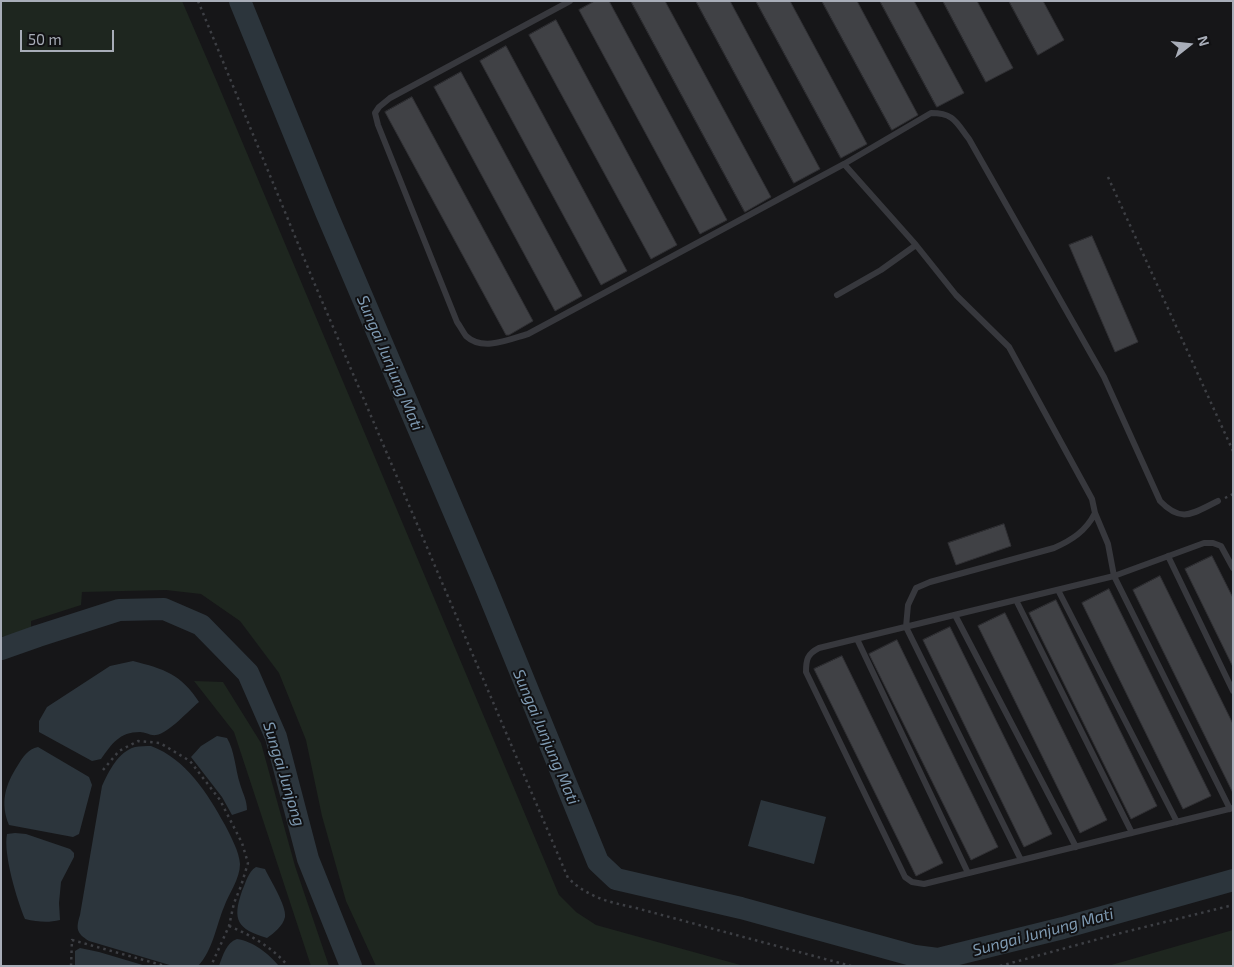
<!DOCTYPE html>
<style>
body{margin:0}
#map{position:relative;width:1234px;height:967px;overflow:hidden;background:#161618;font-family:"Exo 2",sans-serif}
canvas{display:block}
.frame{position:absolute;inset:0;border:2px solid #a8adb8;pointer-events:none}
.north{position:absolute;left:1164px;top:20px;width:50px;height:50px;-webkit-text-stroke:4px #111113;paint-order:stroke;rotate:74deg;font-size:14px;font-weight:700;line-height:20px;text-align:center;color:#a8adb8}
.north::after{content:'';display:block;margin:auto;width:18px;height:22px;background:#a8adb8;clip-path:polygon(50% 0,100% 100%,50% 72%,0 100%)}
.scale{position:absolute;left:20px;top:30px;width:94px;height:22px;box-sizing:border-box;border:2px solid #a8adb8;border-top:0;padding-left:6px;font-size:15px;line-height:18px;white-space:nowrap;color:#a8adb8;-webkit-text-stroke:4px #111113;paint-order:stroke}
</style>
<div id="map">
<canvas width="1234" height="967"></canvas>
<div class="frame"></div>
<div class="north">N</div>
<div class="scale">50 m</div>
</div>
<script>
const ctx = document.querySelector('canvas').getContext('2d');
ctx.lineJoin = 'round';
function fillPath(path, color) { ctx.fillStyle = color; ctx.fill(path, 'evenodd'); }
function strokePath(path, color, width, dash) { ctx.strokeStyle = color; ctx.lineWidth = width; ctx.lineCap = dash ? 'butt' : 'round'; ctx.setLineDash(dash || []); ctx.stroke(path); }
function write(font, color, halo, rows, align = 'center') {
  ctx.font = font + ' "Exo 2",sans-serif'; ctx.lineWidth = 4; ctx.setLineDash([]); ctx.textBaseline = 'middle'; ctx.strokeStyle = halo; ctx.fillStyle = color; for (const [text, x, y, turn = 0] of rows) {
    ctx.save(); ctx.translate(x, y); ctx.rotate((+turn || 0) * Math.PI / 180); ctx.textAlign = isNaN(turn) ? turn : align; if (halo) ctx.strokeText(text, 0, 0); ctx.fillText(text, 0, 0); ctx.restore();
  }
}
const green = new Path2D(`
 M1 1H182L217 82 559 895 576 912 596 925 744 966H376L346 901 322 816 306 740 279 673 240 621 201 594 166 590 82 592 81 605 31 621V631L1 637Z
 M194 681 223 682 261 743 295 866 329 966H311L234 732Z
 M1233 930V966H1108Z`);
const water = new Path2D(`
 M133 661C164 669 181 674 199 702 188 711 169 733 156 735 151 736 145 732 140 732 119 732 112 744 101 759L92 761 39 732V721L47 707 110 666Z
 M217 736 227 738C235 752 235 768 240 784 243 794 247 800 247 810L232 815 222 797 191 757 201 746Z
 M151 746C186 759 208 794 225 825 231 837 239 851 240 864 240 879 229 893 224 907 216 926 213 950 198 966H173L89 941C76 933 76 928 80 915L102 786C109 771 118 752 135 747 140 746 146 746 151 746Z
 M38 747 89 777 92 785 79 834 73 837 9 825C0 803 5 785 18 765 23 757 28 749 38 747Z
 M761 800 826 817 814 864 748 846Z
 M15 833 26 834 70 849 74 853V857L61 882 59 903 60 920C48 923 38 922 25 919 17 900 3 854 7 834Z
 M256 867 265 869C270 880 287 906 285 917 283 926 274 933 267 938 237 929 232 920 242 891 246 882 248 872 256 867Z
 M237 939C253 941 269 954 279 966H219C223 955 226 943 237 939Z
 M80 948 99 952 146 966H75V951Z`);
const river = new Path2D(`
 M240 1 326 212 485 585 598 862 616 879 741 908 915 956 938 959 1063 928 1233 880
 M1 649 38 636 119 610 164 609 201 625 248 673 276 737 308 859 351 966`);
const building = new Path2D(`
 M595 1H609L727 220 700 234 579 10Z
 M631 1H665L771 197 745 212Z
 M696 1H730L820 169 794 183Z
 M756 1H790L867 144 841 158Z
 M822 1H857L918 115 892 130Z
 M880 1H914L964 93 937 107Z
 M943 1H977L1013 68 986 82Z
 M1009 1H1043L1064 40 1038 55Z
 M556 20 677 245 651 259 529 35Z
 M506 46 627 271 601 285 480 61Z
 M461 72 582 296 555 311 434 87Z
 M412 97 533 321 509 335H506L385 112Z
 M1092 236 1138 342 1115 352 1069 245Z
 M1004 524 1011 546 956 565 948 543Z
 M1212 556 1233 598V667L1185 569Z
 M1160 576 1233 724V793L1133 590Z
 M1109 589 1211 796 1183 809 1082 603Z
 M1056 600 1157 806 1131 819 1029 613Z
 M1005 613 1107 820 1080 833 978 626Z
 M950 627 1052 834 1024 847 923 640Z
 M897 640 998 847 971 860 869 654Z
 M842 656 943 863 916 876 814 669Z`);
const path = new Path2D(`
 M198 1 313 280 568 878C589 898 609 902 636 908L851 966
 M1108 177 1233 451
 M1225 498 1233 494
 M103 770 119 751 138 741 160 743 190 761 220 800 242 843 248 863 241 886 234 903 229 926 211 966
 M229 926C251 935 273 948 288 966
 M71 966 72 940 165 966
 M1000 966 1117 934 1233 905`);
const lane = new Path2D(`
 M570 1 390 98 379 107 375 113 378 125 457 322C460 326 463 332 466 336 483 352 510 339 528 334L844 164 931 113C954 113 956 122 969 139L1104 377 1160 501C1182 524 1193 513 1218 501
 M844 164 916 245 956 295 1009 347 1092 499 1095 513 1108 544 1114 576 1230 809
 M837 295 881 270 916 245
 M1168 556 1233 691
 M1233 568 1221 546 1213 543H1204L1114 576 819 648C807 654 806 660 806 672L905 877 912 882 924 884 1233 808
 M1058 590 1177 822
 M1016 600 1132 833
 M955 615 1076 847
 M857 639 968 873
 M1021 860 906 627 908 605 916 588 930 582 1054 548C1072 540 1086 531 1095 513`);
const waterNames = [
 ["Sungai Junjung Mati",390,363,67],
 ["Sungai Junjung Mati",546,737,67],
 ["Sungai Junjong",284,774,73],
 ["Sungai Junjung Mati",1043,932,-15]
];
fillPath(green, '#1e261f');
fillPath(water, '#2c353c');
strokePath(river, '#2c353c', 22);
fillPath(building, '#404145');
strokePath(building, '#303034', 1);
strokePath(path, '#3d3f44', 2.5, [2.5, 4]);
strokePath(lane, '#37383d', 6);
write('italic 16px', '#7f9bb3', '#111113', waterNames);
</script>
